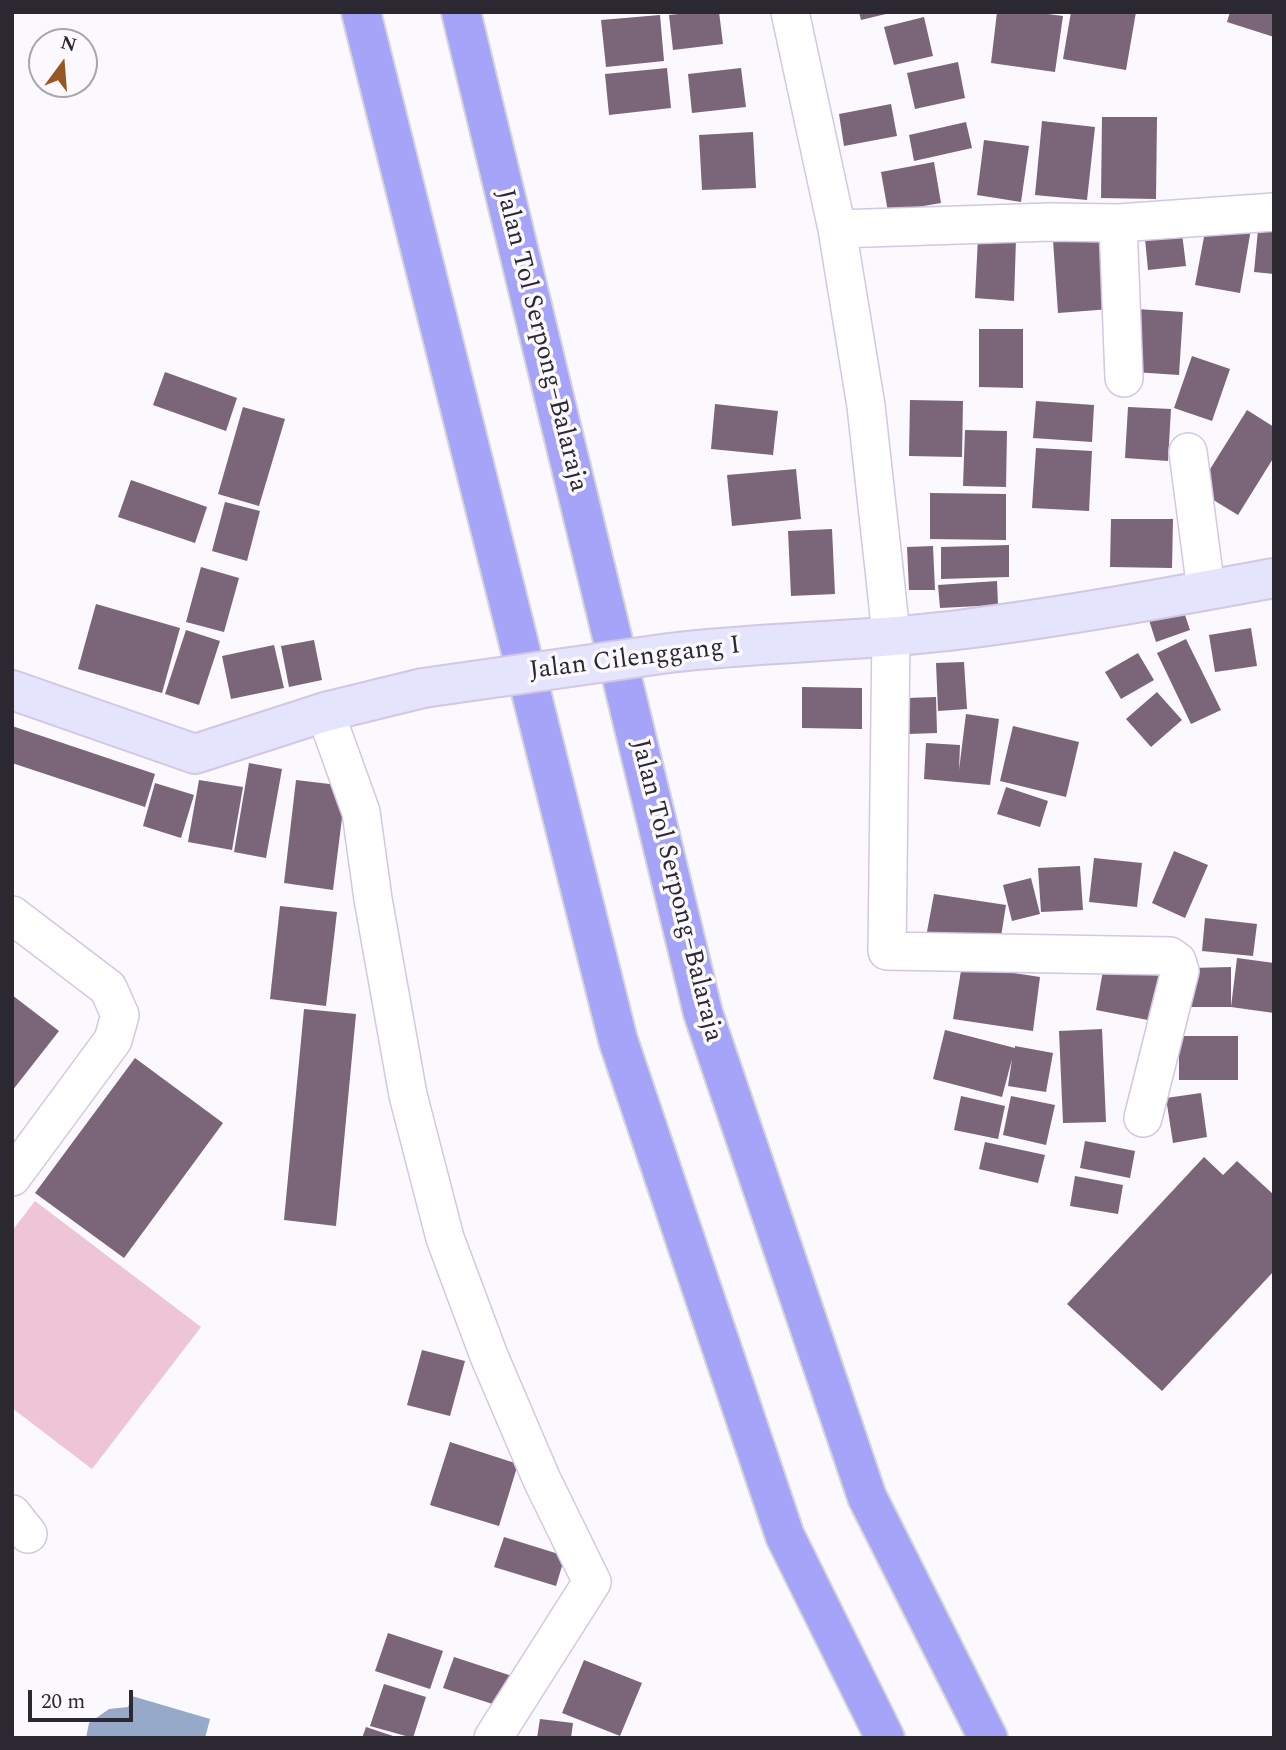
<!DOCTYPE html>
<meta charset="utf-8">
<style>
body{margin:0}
#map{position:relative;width:1286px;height:1750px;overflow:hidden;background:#fbf8fe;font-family:Spectral,serif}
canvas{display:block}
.frame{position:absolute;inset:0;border:14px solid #2c2832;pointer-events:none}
.north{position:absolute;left:28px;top:28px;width:70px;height:70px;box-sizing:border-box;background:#fbf8fe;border:2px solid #a8a5ac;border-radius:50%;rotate:16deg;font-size:19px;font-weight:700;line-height:28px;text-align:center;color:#2c2832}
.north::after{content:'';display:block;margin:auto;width:24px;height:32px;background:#985722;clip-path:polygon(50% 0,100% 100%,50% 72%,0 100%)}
.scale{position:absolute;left:28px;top:1690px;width:105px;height:32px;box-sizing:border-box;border:4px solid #2c2832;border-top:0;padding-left:9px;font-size:21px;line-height:24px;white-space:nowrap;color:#2c2832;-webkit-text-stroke:5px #fbf8fe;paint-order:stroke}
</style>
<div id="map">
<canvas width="1286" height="1750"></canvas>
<div class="frame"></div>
<div class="north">N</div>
<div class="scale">20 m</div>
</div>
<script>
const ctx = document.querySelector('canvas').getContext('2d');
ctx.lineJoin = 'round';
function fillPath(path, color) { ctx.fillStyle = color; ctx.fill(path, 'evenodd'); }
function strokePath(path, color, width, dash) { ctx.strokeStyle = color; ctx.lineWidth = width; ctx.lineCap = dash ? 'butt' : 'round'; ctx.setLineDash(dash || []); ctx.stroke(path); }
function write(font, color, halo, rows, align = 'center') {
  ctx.font = font + ' Spectral,serif'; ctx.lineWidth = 7; ctx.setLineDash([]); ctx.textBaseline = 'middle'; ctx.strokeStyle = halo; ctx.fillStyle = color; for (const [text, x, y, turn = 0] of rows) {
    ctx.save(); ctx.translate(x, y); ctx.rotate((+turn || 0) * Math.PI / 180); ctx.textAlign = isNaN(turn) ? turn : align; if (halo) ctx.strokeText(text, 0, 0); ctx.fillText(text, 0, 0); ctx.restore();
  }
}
const green = new Path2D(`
 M35 1201 201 1327 92 1469 12 1408V1231Z`);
const water = new Path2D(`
 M132 1696 210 1719 205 1738H86L89 1723 109 1709 128 1707Z`);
const building = new Path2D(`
 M697 12H719L723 44 673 50 669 15Z
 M859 12H890V13L861 20Z
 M997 12H1033L1063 16 1055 72 991 63Z
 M1071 12H1136L1126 70 1063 59Z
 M1230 12H1274V37L1227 22Z
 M660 15 664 61 606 67 601 20Z
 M924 17 933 56 894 65 884 27Z
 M958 62 965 98 915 109 907 73Z
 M667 68 671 108 609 115 605 74Z
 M741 68 746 107 692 113 688 74Z
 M891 104 897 136 844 146 839 114Z
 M1102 117H1157L1156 199 1101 198Z
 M1042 121 1095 127 1087 200 1035 195Z
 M966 122 972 148 914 161 909 135Z
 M753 132 756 188 702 190 699 135Z
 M984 140 1029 146 1021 202 977 195Z
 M934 162 941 203 888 212 881 172Z
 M1259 219 1274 220V274L1254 272Z
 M1207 221 1251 229 1240 293 1195 285Z
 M1181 225 1186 266 1148 270 1144 228Z
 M978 237 1016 239 1014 301 975 298Z
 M1107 237 1111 309 1058 313 1053 240Z
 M1137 309 1183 312 1179 375 1134 372Z
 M979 329H1023V388L979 387Z
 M1192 356 1230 369 1212 421 1174 408Z
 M165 372 237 398 226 431 153 405Z
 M910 400 963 401 962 457 909 456Z
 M1036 401 1094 405 1092 442 1033 438Z
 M715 404 778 411 773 455 711 449Z
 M243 407 285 419 259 506 218 494Z
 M1128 407 1171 409 1168 461 1125 458Z
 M1247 410 1274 427V457L1238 515 1197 490Z
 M965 430 1007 431 1006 487 963 486Z
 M1036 448 1092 451 1089 511 1032 508Z
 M796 469 801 519 732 526 727 475Z
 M131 480 207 507 195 543 118 517Z
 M930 493 1006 494V540L930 539Z
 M225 502 260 511 247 561 212 551Z
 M1111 519H1173L1172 568 1110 567Z
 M832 529 835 594 791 596 788 531Z
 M1009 545V577L941 579V547Z
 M933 546 935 590H909L907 547Z
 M201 567 239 578 224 632 186 622Z
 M997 581 998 605 940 608 938 585Z
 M96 604 180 628 162 693 78 669Z
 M1182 606 1190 630 1156 642 1148 617Z
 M1251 628 1257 666 1215 672 1209 635Z
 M186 630 220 641 199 705 165 694Z
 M1186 639 1221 710 1191 724 1157 653Z
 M314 640 322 680 289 687 281 646Z
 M274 645 284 688 231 699 222 656Z
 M1138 653 1154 680 1121 699 1105 672Z
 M964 662 967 709 938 711 936 663Z
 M802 687 862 688V729L802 728Z
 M1157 692 1182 720 1151 747 1126 719Z
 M936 697 937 733 908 734 907 698Z
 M966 714 999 719 990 785 924 779 926 743 960 745 959 770Z
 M12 726 155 774 145 807 12 763Z
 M1013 726 1079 742 1066 797 1000 781Z
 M249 763 282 769 266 858 234 852Z
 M199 780 243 787 232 850 188 842Z
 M296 780 346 786 333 890 284 883Z
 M155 783 194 795 181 838 143 826Z
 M1006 787 1048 801 1040 827 997 814Z
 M1174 851 1208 865 1185 918 1152 903Z
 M1094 858 1142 863 1137 907 1089 902Z
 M1080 866 1083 910 1041 912 1038 868Z
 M1031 878 1040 914 1012 921 1003 885Z
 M934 894 1006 905 999 949 926 937Z
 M280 906 337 912 326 1006 270 999Z
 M1205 918 1257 924 1253 956 1202 951Z
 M1237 958 1274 963V1013L1231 1007H1190V968L1231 967V1007Z
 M962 965 1040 977 1033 1031 953 1019Z
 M1104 965 1161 976 1153 1021 1096 1010Z
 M12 995 59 1031 12 1091Z
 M304 1009 356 1014 336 1226 284 1220Z
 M1102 1029 1106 1122 1063 1123 1059 1031Z
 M945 1030 1015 1048V1046L1053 1053 1046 1092 1008 1086 1012 1059 1002 1097 933 1079Z
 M1179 1036H1238V1080H1179Z
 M135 1058 223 1123 124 1258 35 1193Z
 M1201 1093 1207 1137 1173 1143 1166 1098Z
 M961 1096 1005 1106 998 1139 954 1130Z
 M1011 1096 1055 1105 1046 1145 1003 1135Z
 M1085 1141 1135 1151 1130 1178 1080 1168Z
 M985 1142 1045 1155 1038 1183 979 1169Z
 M1204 1157 1223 1175 1237 1161 1274 1195V1271L1162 1391 1067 1304Z
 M1075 1176 1123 1185 1118 1214 1070 1206Z
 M422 1350 465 1361 450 1416 407 1405Z
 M450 1442 518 1464 499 1526 430 1505Z
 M504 1537 565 1556 556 1586 494 1567Z
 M388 1633 443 1651 430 1689 375 1671Z
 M454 1657 512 1676 502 1707 443 1688Z
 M584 1660 642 1683 620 1736 562 1713Z
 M384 1684 426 1697 413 1738 370 1726Z
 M540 1719 573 1723 571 1738H537Z
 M366 1727 396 1737V1738H362Z`);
const street = new Path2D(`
 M790 12 837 229 866 406 885 578 891 635 887 951 1170 956 1177 961 1180 971 1143 1118
 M1118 223 1124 378
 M837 229 1050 222 1118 223 1274 212
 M1188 452 1206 590
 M325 712 361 812 373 899 408 1095 445 1238 489 1356 542 1480 592 1582 493 1738
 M12 915 108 988 120 1015 113 1040 12 1177
 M12 1514 28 1534`);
const secondary = new Path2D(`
 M669 653C767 641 867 642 965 629 1068 616 1171 597 1274 578
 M12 690 195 754 325 712 423 688`);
const highway = new Path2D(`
 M361 12 618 1040 785 1536 885 1738
 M461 12 703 1013 867 1497 988 1738`);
const secondaryBridge = new Path2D(`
 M423 688 669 653`);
const streetNames = [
 ["Jalan Tol Serpong–Balaraja",540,341,76],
 ["Jalan Cilenggang I",635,660,-7],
 ["Jalan Tol Serpong–Balaraja",675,891,76]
];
fillPath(green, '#edc5d6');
fillPath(water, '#96a9c9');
fillPath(building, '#7a6579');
strokePath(street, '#d3c7e3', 40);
strokePath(secondary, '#d3c7e3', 42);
strokePath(highway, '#d5d4d6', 42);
strokePath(street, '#fff', 37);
strokePath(secondary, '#e4e4fd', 38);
strokePath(highway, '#a5a4f8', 38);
strokePath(secondaryBridge, '#d3c7e3', 42, []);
strokePath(secondaryBridge, '#e4e4fd', 38);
write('26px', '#2c2832', '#fbf8fe', streetNames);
</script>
